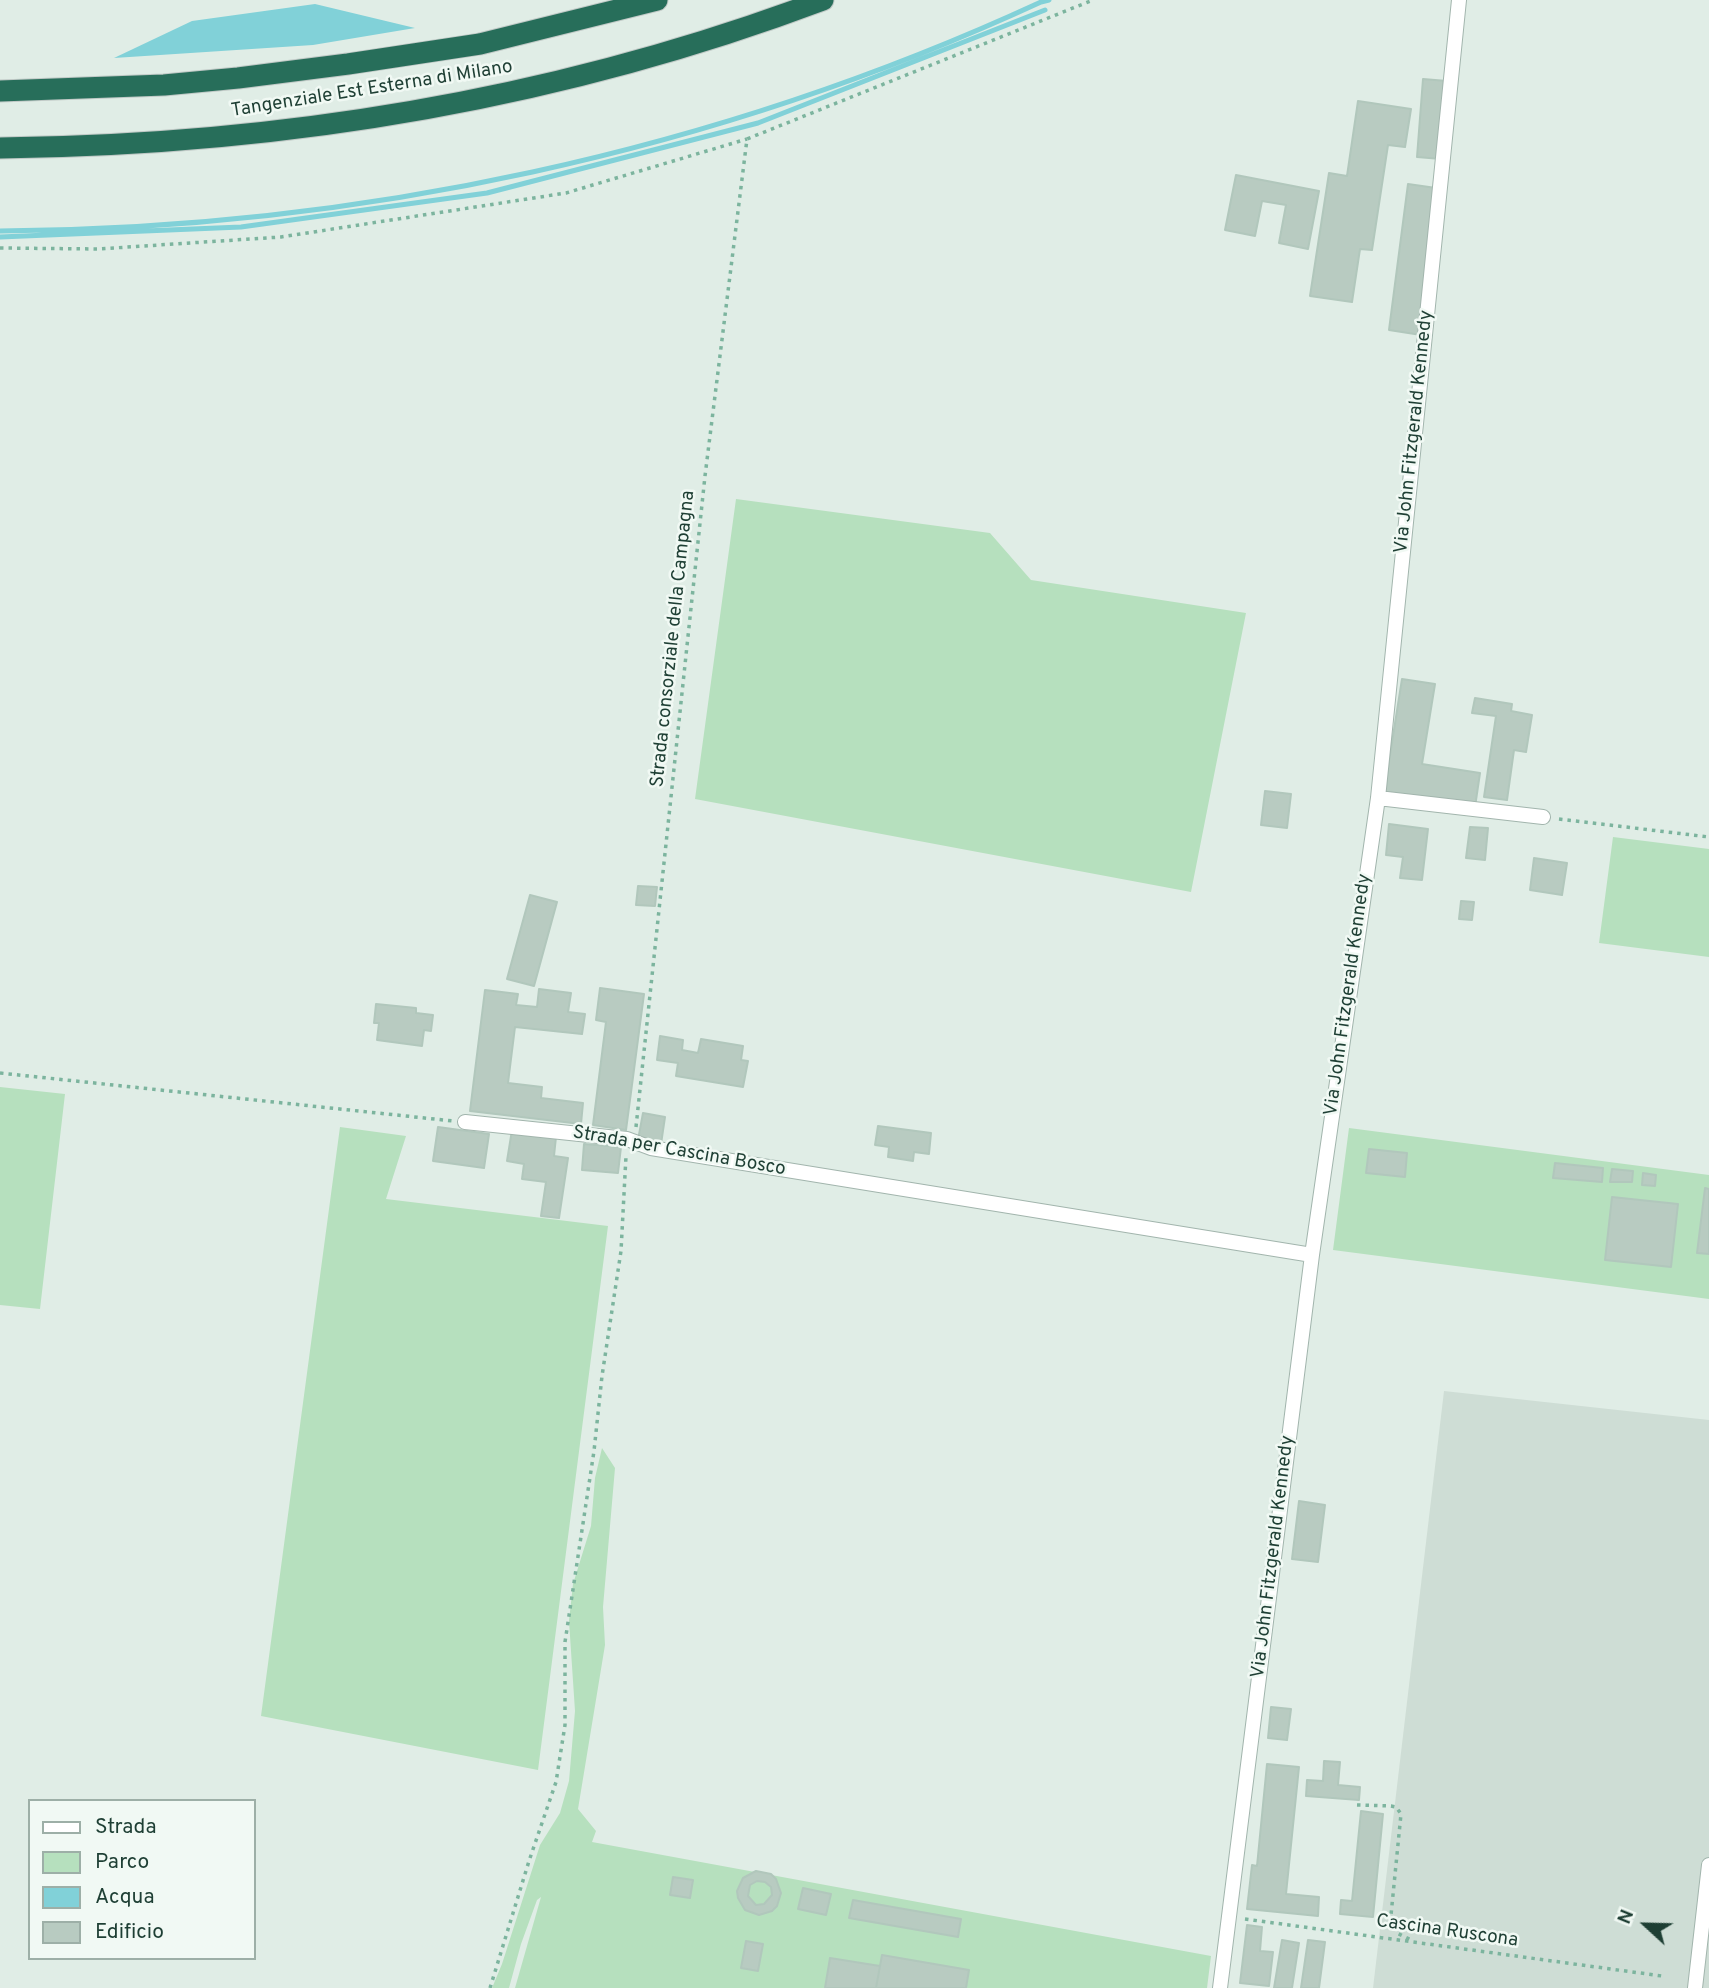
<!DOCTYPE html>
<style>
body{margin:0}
#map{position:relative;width:1709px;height:1988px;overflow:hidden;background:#e0ede6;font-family:Overpass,sans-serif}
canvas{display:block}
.legend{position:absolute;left:28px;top:1799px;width:228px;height:161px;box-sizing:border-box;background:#f1f9f4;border:2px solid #9dafa7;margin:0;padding:9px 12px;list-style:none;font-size:21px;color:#1e3f34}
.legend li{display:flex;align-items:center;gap:14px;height:35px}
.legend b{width:35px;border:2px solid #9dafa7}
.north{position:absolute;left:1611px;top:1890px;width:70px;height:70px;-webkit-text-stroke:5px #f1f9f4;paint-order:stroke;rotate:292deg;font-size:19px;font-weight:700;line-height:28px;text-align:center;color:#1e3f34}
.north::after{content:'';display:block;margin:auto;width:24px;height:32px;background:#1e3f34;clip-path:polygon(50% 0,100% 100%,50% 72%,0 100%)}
</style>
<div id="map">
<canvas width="1709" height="1988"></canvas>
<ul class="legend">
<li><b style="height:9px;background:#fff"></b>Strada</li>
<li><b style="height:19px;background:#b6e0be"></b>Parco</li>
<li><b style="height:19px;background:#81d1d8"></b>Acqua</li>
<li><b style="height:19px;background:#b8cbc1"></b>Edificio</li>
</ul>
<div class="north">N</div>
</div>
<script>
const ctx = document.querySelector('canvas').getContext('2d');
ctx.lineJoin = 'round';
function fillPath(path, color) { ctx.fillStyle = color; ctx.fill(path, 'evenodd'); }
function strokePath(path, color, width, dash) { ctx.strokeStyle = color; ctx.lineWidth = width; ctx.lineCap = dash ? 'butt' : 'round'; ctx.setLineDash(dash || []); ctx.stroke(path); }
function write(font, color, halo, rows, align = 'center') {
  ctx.font = font + ' Overpass,sans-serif'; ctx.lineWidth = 5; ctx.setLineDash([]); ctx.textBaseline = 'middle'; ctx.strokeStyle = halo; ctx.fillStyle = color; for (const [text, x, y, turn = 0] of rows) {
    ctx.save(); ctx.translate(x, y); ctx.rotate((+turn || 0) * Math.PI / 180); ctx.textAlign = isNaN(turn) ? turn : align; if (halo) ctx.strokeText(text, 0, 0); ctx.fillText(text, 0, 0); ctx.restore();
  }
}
const built = new Path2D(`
 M1444 1391 1709 1420V1988H1373Z`);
const green = new Path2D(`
 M736 499 990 533 1031 580 1246 613 1191 892 695 799Z
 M1613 837 1709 849V957L1599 943Z
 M0 1087 65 1094 40 1309 0 1305Z
 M340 1127 406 1136 386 1199 608 1226 538 1770 261 1716Z
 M1349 1128 1709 1175V1299L1333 1250Z
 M602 1448 615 1468 603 1607 605 1645 578 1809 596 1831 592 1842 1211 1956 1207 1988H515L541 1897 537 1900 521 1944 509 1988H492L502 1964 540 1845 560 1813 569 1781 575 1711 569 1621 573 1584 591 1526 595 1478Z`);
const water = new Path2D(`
 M315 4 415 28 313 45 114 58 192 21Z`);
const stream = new Path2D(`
 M0 231C357 229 716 152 1041 2L1049 0
 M0 237 241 227 487 193 758 123 1045 10`);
const building = new Path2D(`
 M1423 79 1447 81 1441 159 1417 157Z
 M1358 101 1411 109 1405 147 1388 145 1372 250 1360 249 1352 302 1310 296 1329 173 1347 176Z
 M1236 175 1319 191 1308 249 1279 243 1286 205 1262 201 1255 236 1225 230Z
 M1408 184 1436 188 1421 335 1389 330Z
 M1402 679 1435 684 1422 764 1480 773 1475 807 1384 793Z
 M1475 698 1512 704 1511 711 1532 715 1526 752 1514 750 1507 800 1484 797 1496 716 1472 713Z
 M1265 791 1291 794 1287 828 1261 825Z
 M1389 824 1428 829 1422 880 1400 878 1403 857 1386 855Z
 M1470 827 1488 828 1485 860 1466 858Z
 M1534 858 1567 863 1562 895 1530 890Z
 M638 886 657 887 655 906 636 905Z
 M530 895 557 902 534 986 507 979Z
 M1461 901 1474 902 1472 920 1459 919Z
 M600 988 644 994 626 1130 593 1125 606 1022 596 1020Z
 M539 989 571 993 568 1012 585 1014 582 1034 515 1027 508 1083 542 1087 541 1098 583 1103 581 1124 470 1111 485 990 518 994 516 1005 537 1007Z
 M376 1004 416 1008V1013L433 1015 431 1031 424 1030 422 1046 377 1040 379 1023H374Z
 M660 1036 683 1040 682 1050 698 1053 701 1039 743 1046 741 1060 748 1061 743 1087 676 1076 678 1063 657 1060Z
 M643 1113 665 1117 661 1144 638 1140Z
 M878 1126 931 1133 929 1154 914 1152 913 1161 888 1157 889 1147 875 1145Z
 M438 1127 489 1134 484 1168 433 1161Z
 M512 1130 556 1137 554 1156 568 1158 559 1218 541 1216 546 1182 522 1179 524 1164 507 1161Z
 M584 1144 621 1147 618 1173 582 1170Z
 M1369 1149 1407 1153 1405 1177 1366 1173Z
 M1555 1163 1603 1168 1602 1182 1553 1178Z
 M1612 1169 1633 1171 1632 1182H1610Z
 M1643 1173 1656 1175 1655 1186 1642 1185Z
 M1705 1188 1709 1189V1254L1697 1253Z
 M1612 1197 1678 1204 1671 1267 1605 1260Z
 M1299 1501 1325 1505 1318 1562 1292 1559Z
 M1271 1707 1291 1709 1287 1740 1268 1738Z
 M1324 1761 1340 1762 1338 1785 1360 1787 1359 1800 1306 1796 1307 1780 1323 1781Z
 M1267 1764 1299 1767 1286 1894 1319 1897 1318 1916 1247 1909 1252 1865 1257 1866Z
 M1361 1811 1383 1814 1373 1917 1340 1914 1341 1900 1352 1901Z
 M756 1871 771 1874 776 1879 781 1893 777 1906 772 1911 759 1915 745 1910 738 1898 737 1891 743 1878ZM757 1881 765 1882 771 1887 772 1895 764 1904 756 1905 748 1896 750 1885Z
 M673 1877 693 1880 690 1898 670 1895Z
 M803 1888 831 1894 826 1915 798 1909Z
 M853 1900 961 1919 958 1937 849 1918Z
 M1247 1925 1262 1927 1260 1951 1273 1952 1269 1986 1240 1983Z
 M1282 1940 1299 1943 1292 1988H1274Z
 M1308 1940 1325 1942 1319 1988H1301Z
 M746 1941 763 1944 758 1971 741 1968Z
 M882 1955 969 1970 966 1988H876Z
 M830 1958 880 1966 876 1988H825Z`);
const path = new Path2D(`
 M0 248 98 249 281 237 566 193 747 139
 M1559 819 1709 837
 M0 1073 453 1121
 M636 1127 705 476 747 139 1093 0
 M1357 1805 1391 1806 1396 1807 1401 1814 1391 1915 1397 1933 1411 1940
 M1245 1919 1662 1976
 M490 1988 529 1861 556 1782 565 1725V1642L594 1451 602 1376 621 1251 626 1156`);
const minor = new Path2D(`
 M1378 798 1543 817
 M465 1122 627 1139 651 1148 1312 1255
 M1220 1988 1312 1255 1378 798 1459 0
 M1695 1988 1709 1865`);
const motorway = new Path2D(`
 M0 91 164 85 238 78 348 64 480 44 657 0
 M0 148C280 145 560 99 823 0`);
const streetNames = [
 ["Tangenziale Est Esterna di Milano",372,90,-9],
 ["Via John Fitzgerald Kennedy",1415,432,-84],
 ["Strada consorziale della Campagna",674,639,-84],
 ["Via John Fitzgerald Kennedy",1349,995,-82],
 ["Strada per Cascina Bosco",679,1152,10],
 ["Via John Fitzgerald Kennedy",1274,1557,-83],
 ["Cascina Ruscona",1447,1932,8]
];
fillPath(built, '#ceddd5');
fillPath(green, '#b6e0be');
fillPath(water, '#81d1d8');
strokePath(stream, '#81d1d8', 5);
fillPath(building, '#b8cbc1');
strokePath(building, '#b1c7bc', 2);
strokePath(minor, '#a2b5ad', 16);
strokePath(motorway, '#c0c9c6', 23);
strokePath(path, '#7cb49e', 3.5, [3.5, 5]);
strokePath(minor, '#fff', 14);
strokePath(motorway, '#276e5a', 21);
write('19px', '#1e3f34', '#f1f9f4', streetNames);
</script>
